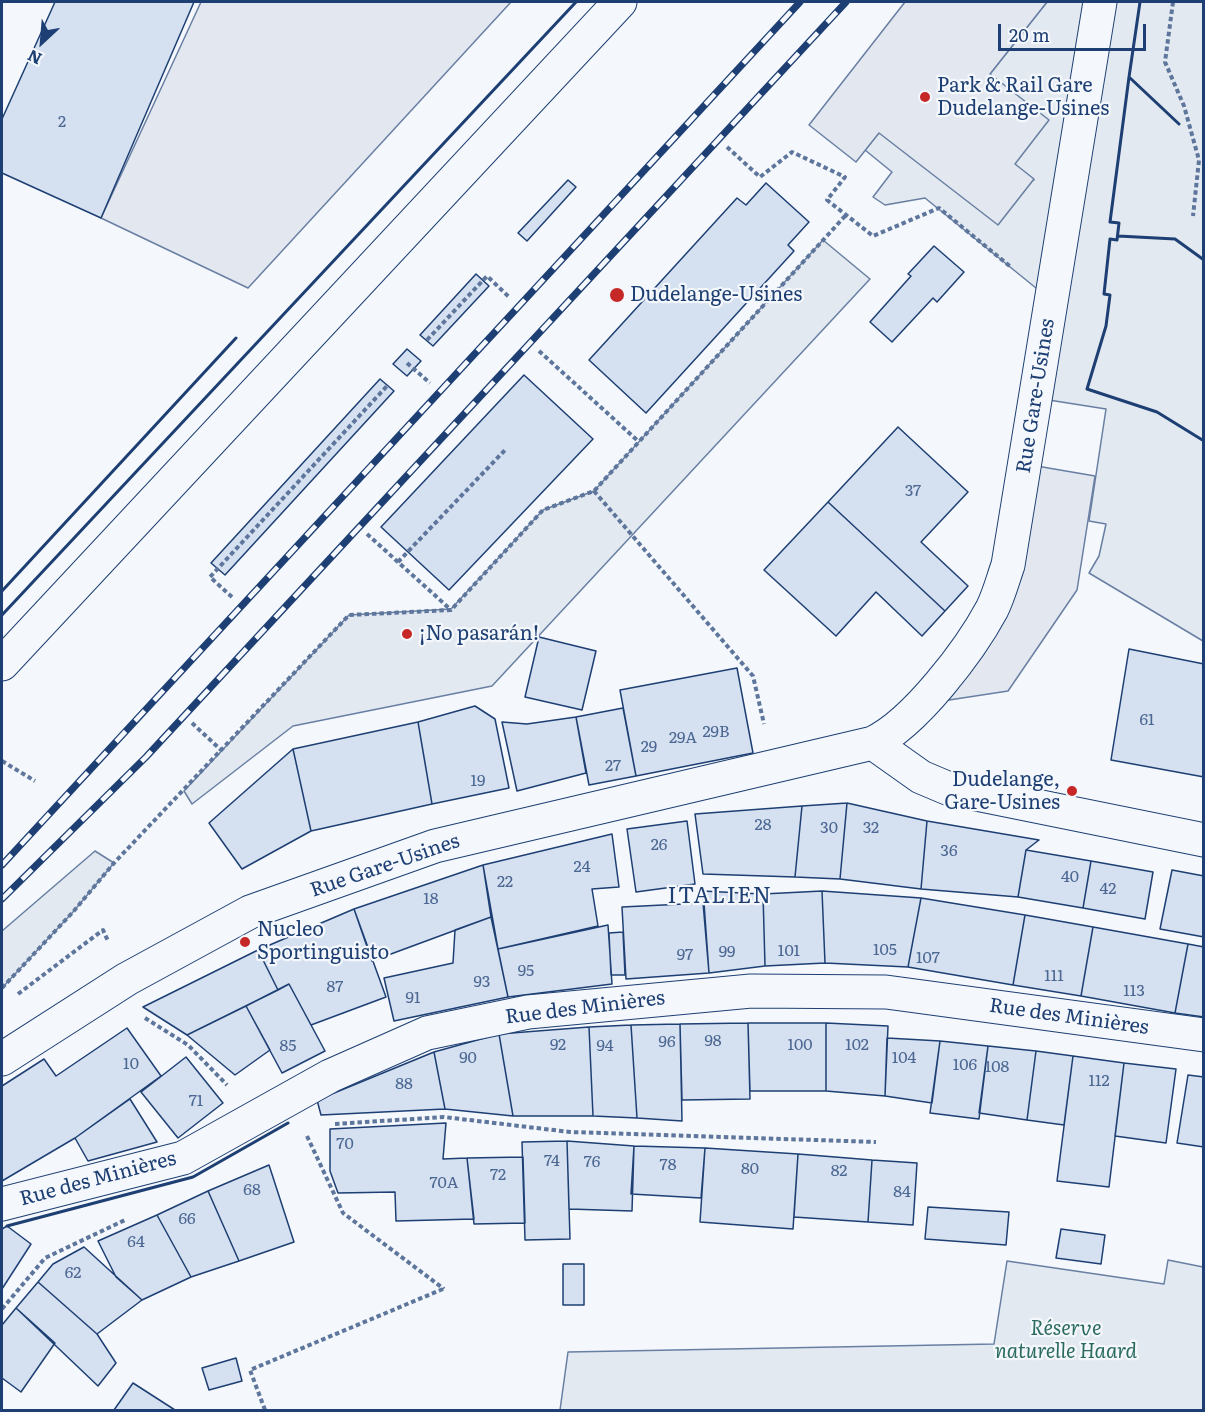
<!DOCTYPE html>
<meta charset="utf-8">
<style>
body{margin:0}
#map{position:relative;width:1205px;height:1412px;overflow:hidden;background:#f4f7fb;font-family:Literata,serif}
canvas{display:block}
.frame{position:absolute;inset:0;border:3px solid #1d3f73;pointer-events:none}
.north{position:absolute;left:12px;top:12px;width:60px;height:60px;-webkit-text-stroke:4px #f4f7fb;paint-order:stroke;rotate:206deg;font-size:16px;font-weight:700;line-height:24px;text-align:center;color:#1d3f73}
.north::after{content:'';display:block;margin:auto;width:21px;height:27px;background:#1d3f73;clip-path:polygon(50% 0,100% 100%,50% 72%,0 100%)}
.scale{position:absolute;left:998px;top:24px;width:148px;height:27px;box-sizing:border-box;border:3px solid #1d3f73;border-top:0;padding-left:8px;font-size:18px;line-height:21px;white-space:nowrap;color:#1d3f73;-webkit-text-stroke:4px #f4f7fb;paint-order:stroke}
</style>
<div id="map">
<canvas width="1205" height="1412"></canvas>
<div class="frame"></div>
<div class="north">N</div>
<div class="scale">20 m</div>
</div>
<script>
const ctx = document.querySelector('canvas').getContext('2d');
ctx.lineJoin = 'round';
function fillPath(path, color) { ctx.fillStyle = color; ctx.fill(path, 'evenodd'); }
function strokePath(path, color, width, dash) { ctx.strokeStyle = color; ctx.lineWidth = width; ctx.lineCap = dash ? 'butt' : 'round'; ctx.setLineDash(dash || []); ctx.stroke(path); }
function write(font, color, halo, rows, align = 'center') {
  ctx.font = font + ' Literata,serif'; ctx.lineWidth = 4.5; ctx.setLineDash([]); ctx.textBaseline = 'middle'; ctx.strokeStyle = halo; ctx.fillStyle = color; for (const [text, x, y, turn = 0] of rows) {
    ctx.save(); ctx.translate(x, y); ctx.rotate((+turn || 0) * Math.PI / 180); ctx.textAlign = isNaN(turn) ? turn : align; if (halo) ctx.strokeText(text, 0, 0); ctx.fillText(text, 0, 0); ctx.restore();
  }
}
const green = new Path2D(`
 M1047 2H1203V641L1089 573 1099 556 1106 524 1089 521 1106 409 1036 398 1052 301 925 198 885 205 873 197 892 172 865 150 879 132 1034 180 1015 165 990 74Z
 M823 240 870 279 492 686 293 726 192 804 184 791 349 615 451 609 543 510 594 491Z
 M95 851 114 863 73 912 2 988V931Z
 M1168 1260 1203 1267V1410H560L568 1352 994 1344 1007 1261 1164 1284Z`);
const parking = new Path2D(`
 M201 2H511L248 288 101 218Z
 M905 2H1047L990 74 1049 120 1015 164 1034 179 998 225 879 133 856 162 809 125Z
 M1025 464 1095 476 1077 590 1008 691 923 704 976 635Z`);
const building = new Path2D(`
 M55 2H194L101 218 2 173V119Z
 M568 180 576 187 527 241 518 233Z
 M766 183 809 222 788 245 794 251 646 413 589 360 737 198 746 205Z
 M934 246 964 272 937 302 933 298 892 342 870 322 911 276 908 274Z
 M476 274 489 286 433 346 420 335Z
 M407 349 421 361 407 376 393 364Z
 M524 375 593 439 449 590 381 527Z
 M380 379 394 391 225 575 211 563Z
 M898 427 968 492 921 542 968 586 945 611 828 502Z
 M828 502 945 611 922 636 876 592 836 636 764 570Z
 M539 637 596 651 582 710 525 697Z
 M1129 649 1204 664V777L1111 760Z
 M737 668 753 753 636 776 620 690Z
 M475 706 495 719 509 788 432 804 418 722Z
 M623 708 636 776 589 785 576 717Z
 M576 717 586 773 517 791 502 722 527 724Z
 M418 722 432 804 311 831 293 749Z
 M293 749 311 831 242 869 209 823Z
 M847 803 927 821 921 889 840 879Z
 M847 803 840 879 795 877 802 806Z
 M802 806 795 877 703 874 695 814Z
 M687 821 695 884 636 892 627 829Z
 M927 821 1039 840 1026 850 1018 897 921 889Z
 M612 834 619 887 592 889 598 926 498 949 483 865Z
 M1026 850 1091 861 1083 908 1018 897Z
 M1091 861 1153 872 1145 919 1083 908Z
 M483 865 491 917 372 961 354 909Z
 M1172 870 1204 876V937L1160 929Z
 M702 891 763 894 765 966 709 973Z
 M822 891 921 898 908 967 825 963Z
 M822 891 825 963 765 966 763 894Z
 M921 898 1025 915 1013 985 908 967Z
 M704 903 709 973 626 979 622 907Z
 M354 909 386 997 311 1025 289 984 278 990 258 950Z
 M1025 915 1093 927 1081 996 1013 985Z
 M491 917 508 997 394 1021 384 978 453 963 455 930Z
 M608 925 612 984 508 997 498 949Z
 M1093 927 1188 944 1175 1013 1081 996Z
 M623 932 625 975H611L609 933Z
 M1188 944 1204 947V1017L1175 1013Z
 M258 950 278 990 187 1035 143 1007Z
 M289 984 325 1051 282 1073 246 1006Z
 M246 1006 270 1050 235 1075 187 1035Z
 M748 1023H826V1091H750Z
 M748 1023 750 1099 682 1100 680 1024Z
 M826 1023 888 1026 885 1096 826 1091Z
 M680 1024 682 1121 637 1118 631 1025Z
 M631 1025 637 1118 593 1116 589 1027Z
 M589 1027 593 1116H513L499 1034Z
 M127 1028 161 1076 75 1138 2 1181V1086L44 1059 56 1076Z
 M499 1034 513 1116 445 1109 434 1052Z
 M887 1038 940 1041 932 1103 885 1096Z
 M940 1041 988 1046 979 1119 930 1113Z
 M988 1046 1036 1051 1027 1120 979 1113Z
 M1036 1051 1073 1056 1064 1125 1027 1120Z
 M434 1052 445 1109 321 1115 317 1100Z
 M1073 1056 1124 1063 1109 1187 1057 1181Z
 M186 1057 223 1103 178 1138 141 1092Z
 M1124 1063 1176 1069 1166 1143 1115 1136Z
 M1188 1075 1204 1077V1147L1177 1143Z
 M130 1099 157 1142 88 1161 75 1138Z
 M446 1123 443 1159 467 1158 474 1219 396 1221 395 1192 338 1193 330 1171V1129Z
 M567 1141 570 1239 525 1240 522 1142Z
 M567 1141 634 1146 632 1211 569 1209Z
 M634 1146 705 1148 701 1198 631 1194Z
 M705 1148 798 1154 793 1229 700 1222Z
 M798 1154 872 1160 868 1222 794 1217Z
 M523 1157 525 1223 474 1224 467 1158Z
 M872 1160 917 1163 913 1225 868 1222Z
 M269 1165 294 1242 239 1261 208 1191Z
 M208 1191 239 1261 191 1277 157 1215Z
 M928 1207 1009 1212 1006 1245 925 1239Z
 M157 1215 191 1277 142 1300 116 1277 98 1241Z
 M7 1226 31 1244 2 1289V1229Z
 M1061 1229 1105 1235 1101 1264 1056 1258Z
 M84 1247 142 1300 97 1334 38 1282 53 1264Z
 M563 1264H584V1305H563Z
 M38 1282 97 1334 116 1363 98 1386 16 1308Z
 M16 1308 55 1343 21 1392 2 1378V1325Z
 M236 1358 242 1381 209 1390 202 1368Z
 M133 1383 175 1410H114Z`);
const path = new Path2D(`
 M1173 2 1165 62 1184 106 1199 160 1193 216
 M727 147 760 177 792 152 845 177 827 200 873 236 939 208 1012 268
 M427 340 487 276 509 297
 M539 351 638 441
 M407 363 430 383
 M594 491 753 676 764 724
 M367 534 450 609
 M398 562 506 449
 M232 597 210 577 387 386
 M192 723 221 750
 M2 761 35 781
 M2 988 73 912 114 863 349 615 451 610 543 510 594 491 846 215
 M18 994 103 930 108 941
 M145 1018 188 1045 227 1085
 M335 1124 444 1117 570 1132 876 1142
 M307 1136 343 1213 444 1289
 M2 1309 45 1258 125 1220
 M265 1410 250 1370 443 1289`);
const minor = new Path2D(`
 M873 743 921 777 947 788 1204 840
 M2 1059 127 979 250 912 435 846 873 743C915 723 970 650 992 609 999 595 1003 579 1008 565L1100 2
 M2 1204 183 1158 330 1076 427 1033 528 1012 751 991 886 992 1204 1035`);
const secondary = new Path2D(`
 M2 664 620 2`);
const rail = new Path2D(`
 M2 865 800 2
 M2 899 146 757 846 2`);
const wall = new Path2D(`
 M1140 2 1129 77 1179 124
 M1129 77 1110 222 1119 223 1117 240 1110 239 1104 294 1110 295 1106 326 1087 389 1157 412 1204 441
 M1118 236 1175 239 1204 260
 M2 591 236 338
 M2 615 576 2
 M7 1226 193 1177 288 1123`);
const markers = [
 [925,97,6,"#c62828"],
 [617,295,8,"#c62828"],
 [407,634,6,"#c62828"],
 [1072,791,6,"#c62828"],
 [245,942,6,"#c62828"]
];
const numberNames = [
 ["2",62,122],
 ["37",913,491],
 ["61",1147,720],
 ["29B",716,732],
 ["29A",683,738],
 ["29",649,747],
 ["27",613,766],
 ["19",478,781],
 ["28",763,825],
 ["30",829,828],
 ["32",871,828],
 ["26",659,845],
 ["36",949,851],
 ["24",582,867],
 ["40",1070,877],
 ["22",505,882],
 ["42",1108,889],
 ["18",431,899],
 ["105",885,950],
 ["101",789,951],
 ["99",727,952],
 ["97",685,955],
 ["107",928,958],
 ["95",526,971],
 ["111",1054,976],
 ["93",482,982],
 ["87",335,987],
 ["113",1134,991],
 ["91",413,998],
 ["98",713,1041],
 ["96",667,1042],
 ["92",558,1045],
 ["100",800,1045],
 ["102",857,1045],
 ["85",288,1046],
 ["94",605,1046],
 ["90",468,1058],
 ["104",904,1058],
 ["10",131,1064],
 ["106",965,1065],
 ["108",997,1067],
 ["112",1099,1081],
 ["88",404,1084],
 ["71",196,1101],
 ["70",345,1144],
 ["74",552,1161],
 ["76",592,1162],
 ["78",668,1165],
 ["80",750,1169],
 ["82",839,1171],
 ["72",498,1175],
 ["70A",444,1183],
 ["68",252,1190],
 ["84",902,1192],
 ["66",187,1219],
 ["64",136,1242],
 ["62",73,1273]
];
const poiNames = [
 ["Park & Rail Gare",937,86],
 ["Dudelange-Usines",937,109],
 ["Dudelange-Usines",630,295],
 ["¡No pasarán!",419,634],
 ["Dudelange,",1060,780,"right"],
 ["Gare-Usines",1060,803,"right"],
 ["Nucleo",257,930],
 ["Sportinguisto",257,953]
];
const streetNames = [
 ["Rue Gare-Usines",1036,396,-81],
 ["Rue Gare-Usines",385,866,-19],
 ["Rue des Minières",585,1008,-7],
 ["Rue des Minières",1069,1017,8],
 ["Rue des Minières",98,1179,-15]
];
const parkNames = [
 ["Réserve",1066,1329],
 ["naturelle Haard",1066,1352]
];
const quarterNames = [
 ["ITALIEN",720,897]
];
fillPath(green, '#e3e9f0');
strokePath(green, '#687fa3', 1.5);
fillPath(parking, '#e3e8f0');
strokePath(parking, '#687fa3', 1.5);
fillPath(building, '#d5e0f0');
strokePath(building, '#1d3f73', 1.5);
strokePath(minor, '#1d3f73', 35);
strokePath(secondary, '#1d3f73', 35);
strokePath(path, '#5e769c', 4, [4.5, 3]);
strokePath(minor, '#f4f7fb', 33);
strokePath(secondary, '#f4f7fb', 33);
strokePath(rail, '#1d3f73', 7);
strokePath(rail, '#f4f7fb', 4.5, [14]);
strokePath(wall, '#1d3f73', 3);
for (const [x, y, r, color] of markers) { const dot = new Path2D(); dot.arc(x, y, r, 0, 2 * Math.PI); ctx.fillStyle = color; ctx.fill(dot); strokePath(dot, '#f4f7fb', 2); }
write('16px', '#4b6792', null, numberNames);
write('20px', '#1d3f73', '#f4f7fb', poiNames, 'left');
write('20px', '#1d3f73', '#f4f7fb', streetNames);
write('italic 20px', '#2c6c60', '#f4f7fb', parkNames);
ctx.letterSpacing = '1.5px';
write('22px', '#1d3f73', '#f4f7fb', quarterNames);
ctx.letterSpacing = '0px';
</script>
